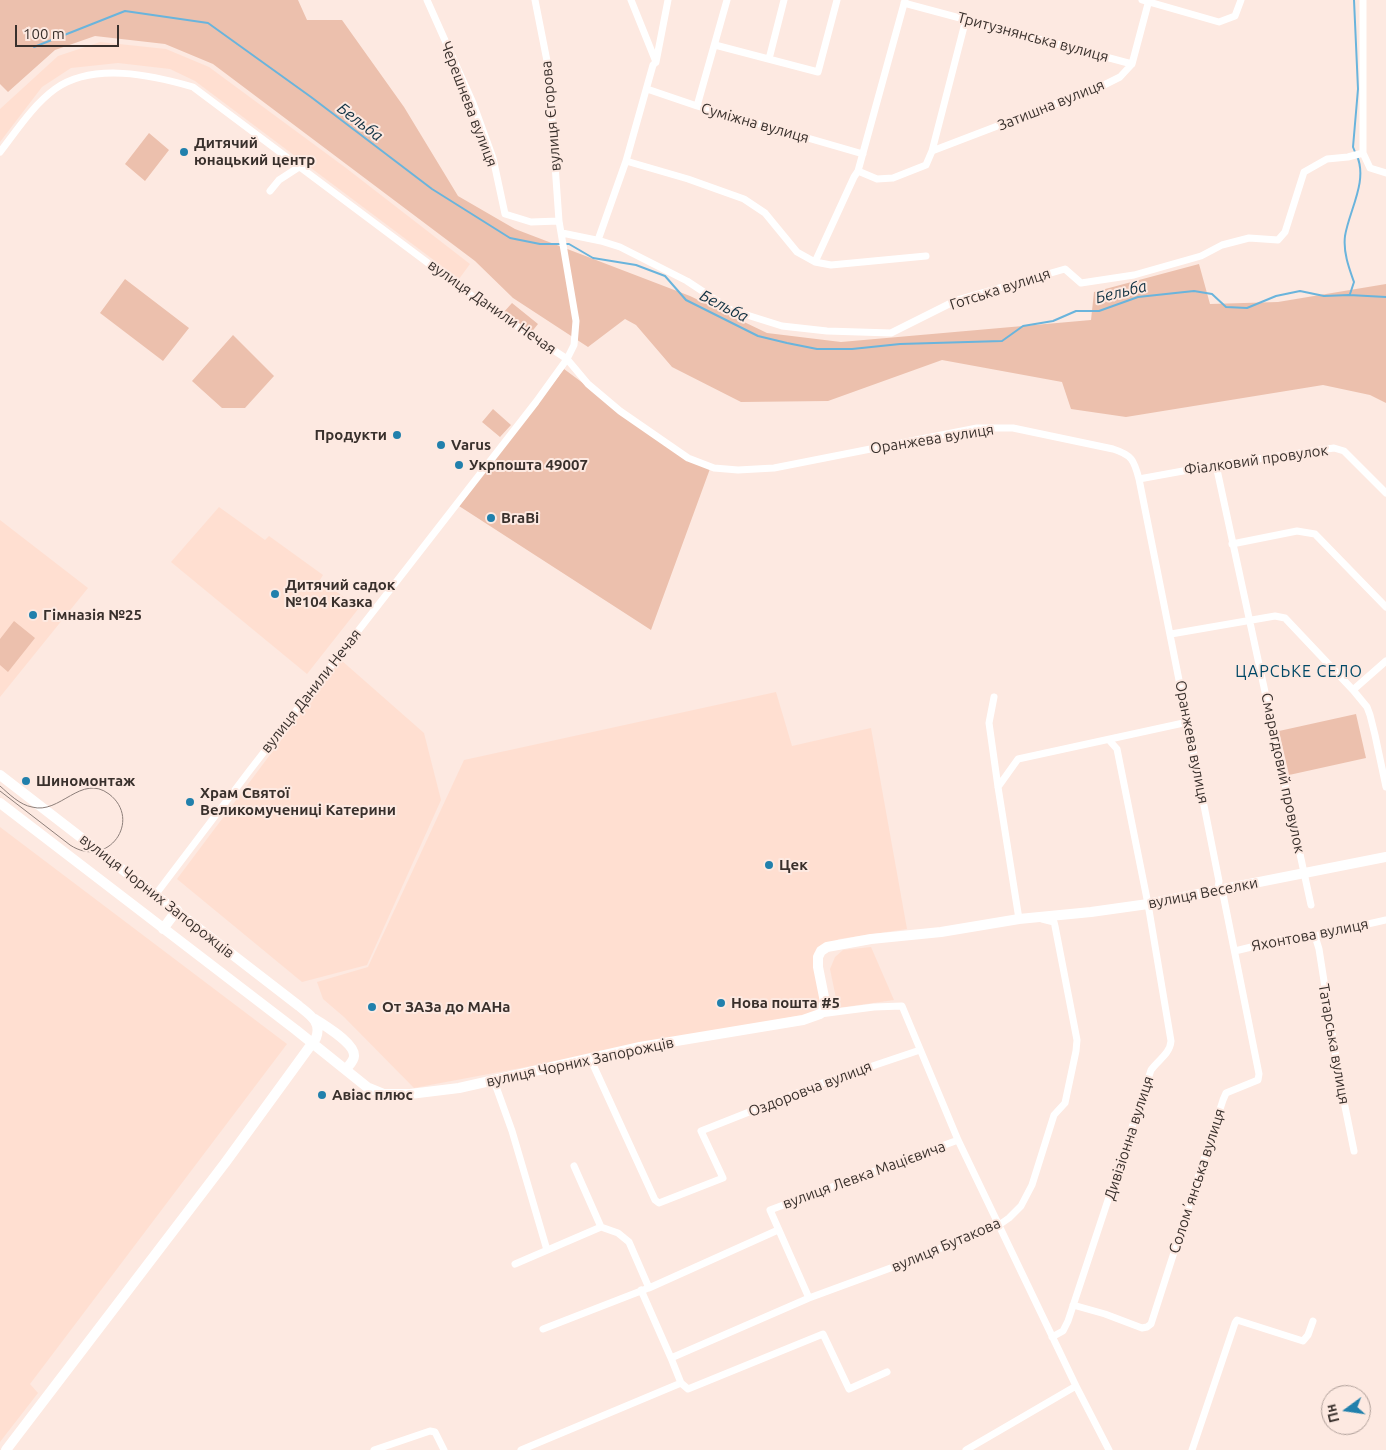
<!DOCTYPE html>
<meta charset="utf-8">
<style>
body{margin:0}
#map{position:relative;width:1386px;height:1450px;overflow:hidden;background:#fde9e1;font-family:Ubuntu,sans-serif}
canvas{display:block}
.north{position:absolute;left:1321px;top:1385px;width:50px;height:50px;box-sizing:border-box;background:#fde9e1;border:1px solid #af9f99;border-radius:50%;rotate:256deg;font-size:14px;font-weight:700;line-height:20px;text-align:center;color:#39302c}
.north::after{content:'';display:block;margin:auto;width:18px;height:22px;background:#2180ac;clip-path:polygon(50% 0,100% 100%,50% 72%,0 100%)}
.scale{position:absolute;left:15px;top:25px;width:104px;height:22px;box-sizing:border-box;border:2px solid #39302c;border-top:0;padding-left:6px;font-size:15px;line-height:18px;white-space:nowrap;color:#39302c;-webkit-text-stroke:4px #fde9e1;paint-order:stroke}
</style>
<div id="map">
<canvas width="1386" height="1450"></canvas>
<div class="north">Пн</div>
<div class="scale">100 m</div>
</div>
<script>
const ctx = document.querySelector('canvas').getContext('2d');
ctx.lineJoin = 'round';
function fillPath(path, color) { ctx.fillStyle = color; ctx.fill(path, 'evenodd'); }
function strokePath(path, color, width, dash) { ctx.strokeStyle = color; ctx.lineWidth = width; ctx.lineCap = dash ? 'butt' : 'round'; ctx.setLineDash(dash || []); ctx.stroke(path); }
function write(font, color, halo, rows, align = 'center') {
  ctx.font = font + ' Ubuntu,sans-serif'; ctx.lineWidth = 4; ctx.setLineDash([]); ctx.textBaseline = 'middle'; ctx.strokeStyle = halo; ctx.fillStyle = color; for (const [text, x, y, turn = 0] of rows) {
    ctx.save(); ctx.translate(x, y); ctx.rotate((+turn || 0) * Math.PI / 180); ctx.textAlign = isNaN(turn) ? turn : align; if (halo) ctx.strokeText(text, 0, 0); ctx.fillText(text, 0, 0); ctx.restore();
  }
}
const built = new Path2D(`
 M100 42 166 49 209 67 346 168 470 264 459 279 195 81 170 69 118 63 71 68 42 87 0 142V109L58 56Z
 M219 507 265 540 269 536 323 575 320 580 359 608 307 674 171 562Z
 M0 520 88 588 0 697Z
 M341 660 424 733 441 800 367 965 302 982 177 879Z
 M776 692 792 746 871 728 907 929 839 939 814 953 822 1004 819 1012 414 1088 344 1017 323 999 317 982 368 967 464 760Z
 M0 827 287 1044 30 1384 38 1393 0 1442Z
 M871 947 894 1000 838 1008 830 969 835 957 843 950Z`);
const green = new Path2D(`
 M0 0H298L307 20H342L404 107 458 196 515 229 690 296 767 333 841 342 1091 320 1094 292 1199 264 1210 304 1278 302 1386 284V403L1370 395 1323 385 1126 417 1071 409 1062 382 942 360 828 401 741 402 672 367 636 325 625 319 588 347 513 298 475 261 213 64 165 44 95 36 55 50 8 92 0 84Z
 M149 133 169 150 145 181 125 164Z
 M125 279 189 328 163 361 100 313Z
 M512 303 538 324 530 334 503 313Z
 M233 335 274 376 245 408H222L192 381Z
 M564 369 669 447 711 466 651 630 459 506Z
 M493 409 511 425 500 437 482 422Z
 M14 621 35 638 8 672 0 665V639Z
 M1356 714 1366 758 1289 775 1279 731Z`);
const stream = new Path2D(`
 M1354 0 1358 89 1353 147 1355 152
 M34 47 125 11 208 23 311 97 432 189 510 238 540 244H569L593 258 636 265 665 276 686 300 758 336 787 343 817 349H852L900 344 1002 341 1023 326 1053 321 1076 311H1099L1138 297 1194 291 1212 294 1226 307 1247 308 1276 296 1300 291 1324 296 1349 295 1386 297
 M1350 294 1354 282C1349 268 1343 252 1345 236 1349 211 1368 181 1357 156`);
const street = new Path2D(`
 M427 0 473 103 493 158 505 214 531 222 559 221
 M1142 0 1219 22 1235 16 1241 0
 M1363 0V153L1370 168 1386 173
 M904 3 1132 64
 M715 45 818 72 837 0
 M769 59 784 0
 M656 62 668 0
 M647 89 697 106 863 154
 M697 106 727 0
 M932 151 1102 86 1120 77 1132 64 1149 0
 M0 152C17 130 33 105 55 89 93 62 152 75 193 87L476 299 567 359 588 384 620 411 688 458 714 468 738 470 774 468 977 428H1013L1113 449C1132 455 1134 460 1139 479L1219 881 1218 890
 M626 161 688 179 744 199 765 213 797 252 815 262 831 265 926 256
 M858 171 877 179 893 178 926 165 932 151 966 19
 M270 191 279 180 299 167
 M562 233 601 241 620 247 687 281 731 310 782 326 827 331 891 333 957 300 1065 269 1081 283 1134 275 1201 256 1222 245 1249 238 1278 240 1285 232 1304 172 1327 159 1348 157 1363 153
 M598 240 626 161 653 65 656 62 631 0
 M815 262 854 177 858 171 905 0
 M1216 465 1311 905
 M1139 479 1216 465 1334 448 1344 451 1386 493
 M1232 544 1297 531 1315 534 1386 607
 M1171 634 1275 616 1285 618 1353 690 1367 707 1370 715 1375 735 1386 787
 M1353 690 1386 661
 M994 697 989 723 998 787 1019 919
 M998 787 1018 759 1188 722
 M156 894 250 770 536 402 567 359 574 345 576 321 559 221 548 66 535 0
 M1315 936 1319 949 1339 1077 1354 1151
 M1235 951 1284 939 1315 936 1386 920
 M820 1014 874 1007 902 1006 958 1140 1076 1386 1109 1450
 M590 1058 655 1200 659 1203 723 1178 701 1131 825 1082 920 1050
 M494 1081 512 1131 547 1250
 M574 1166 601 1227
 M515 1264 601 1227 618 1233 629 1242 649 1288 778 1230
 M641 1290 671 1358 809 1298 896 1266 999 1225 1009 1218 1021 1206 1032 1185 1054 1115 1065 1103 1076 1051 1077 1040 1055 926 1054 922 1042 919
 M809 1298 770 1210 958 1140
 M1073 1305 1105 1314 1142 1328 1147 1327 1151 1324 1223 1100 1226 1093 1258 1080 1259 1074 1222 889
 M543 1329 646 1289
 M1052 1337 1063 1331 1068 1321 1151 1070C1158 1060 1170 1054 1171 1041L1148 904 1117 749 1109 740
 M671 1358 681 1383 688 1389 823 1334 849 1389 887 1372
 M374 1450 430 1431 435 1432 444 1450
 M521 1450 681 1383
 M966 1450 1076 1386
 M1192 1450 1235 1323 1237 1320 1303 1341 1308 1335 1313 1321`);
const secondary = new Path2D(`
 M0 775 299 1006C310 1015 322 1022 316 1038L225 1163 6 1450
 M0 803 296 1030 367 1087 384 1094H410L459 1088 640 1047 803 1020 820 1014 825 1002 818 967V957L821 951 827 947 871 939 941 932 1019 919 1091 912 1148 904 1386 857
 M163 929 177 910
 M315 1019C325 1026 355 1043 354 1056 354 1061 349 1065 346 1069`);
const tram = new Path2D(`
 M0 786C9 794 20 805 32 807 60 815 81 773 109 794 143 820 108 870 70 845L0 791`);
const markers = [
 [184,152,5,"#2180ac"],
 [397,435,5,"#2180ac"],
 [441,445,5,"#2180ac"],
 [459,465,5,"#2180ac"],
 [491,518,5,"#2180ac"],
 [275,594,5,"#2180ac"],
 [33,615,5,"#2180ac"],
 [26,781,5,"#2180ac"],
 [190,802,5,"#2180ac"],
 [769,865,5,"#2180ac"],
 [721,1003,5,"#2180ac"],
 [372,1007,5,"#2180ac"],
 [322,1095,5,"#2180ac"]
];
const streetNames = [
 ["Тритузнянська вулиця",1033,37,15],
 ["Черешнева вулиця",469,104,69],
 ["Затишна вулиця",1051,105,-22],
 ["вулиця Єгорова",551,116,-95],
 ["Суміжна вулиця",755,123,16],
 ["Готська вулиця",1000,289,-18],
 ["вулиця Данили Нечая",492,307,35],
 ["Оранжева вулиця",932,439,-9],
 ["Фіалковий провулок",1256,460,-8],
 ["вулиця Данили Нечая",311,691,-52],
 ["Оранжева вулиця",1192,742,79],
 ["Смарагдовий провулок",1283,773,78],
 ["вулиця Веселки",1203,893,-11],
 ["вулиця Чорних Запорожців",157,896,38],
 ["Яхонтова вулиця",1310,935,-11],
 ["Татарська вулиця",1334,1044,80],
 ["вулиця Чорних Запорожців",580,1062,-12],
 ["Оздоровча вулиця",810,1089,-21],
 ["Дивізіонна вулиця",1129,1138,-72],
 ["вулиця Левка Мацієвича",864,1175,-20],
 ["Соломʼянська вулиця",1197,1181,-72],
 ["вулиця Бутакова",946,1245,-23]
];
const poiNames = [
 ["Дитячий",194,143],
 ["юнацький центр",194,160],
 ["Продукти",387,435,"right"],
 ["Varus",451,445],
 ["Укрпошта 49007",469,465],
 ["BraBi",501,518],
 ["Дитячий садок",285,585],
 ["№104 Казка",285,602],
 ["Гімназія №25",43,615],
 ["Шиномонтаж",36,781],
 ["Храм Святої",200,793],
 ["Великомучениці Катерини",200,810],
 ["Цек",779,865],
 ["Нова пошта #5",731,1003],
 ["От ЗАЗа до МАНа",382,1007],
 ["Авіас плюс",332,1095]
];
const waterNames = [
 ["Бельба",360,122,37],
 ["Бельба",1121,292,-14],
 ["Бельба",724,306,27]
];
const neighbourhoodNames = [
 ["ЦАРСЬКЕ СЕЛО",1299,672]
];
fillPath(built, '#ffdfd1');
fillPath(green, '#ecc0ad');
strokePath(stream, '#6ab4dc', 2);
strokePath(street, '#fff', 7);
strokePath(secondary, '#fff', 10);
strokePath(tram, '#8d7f7a', 1);
for (const [x, y, r, color] of markers) { const dot = new Path2D(); dot.arc(x, y, r, 0, 2 * Math.PI); ctx.fillStyle = color; ctx.fill(dot); strokePath(dot, '#fde9e1', 2); }
write('15px', '#39302c', '#fde9e1', streetNames);
write('bold 15px', '#39302c', '#fde9e1', poiNames, 'left');
write('italic 16px', '#103243', '#fde9e1', waterNames);
ctx.letterSpacing = '1px';
write('16px', '#004866', '#fde9e1', neighbourhoodNames);
ctx.letterSpacing = '0px';
</script>
